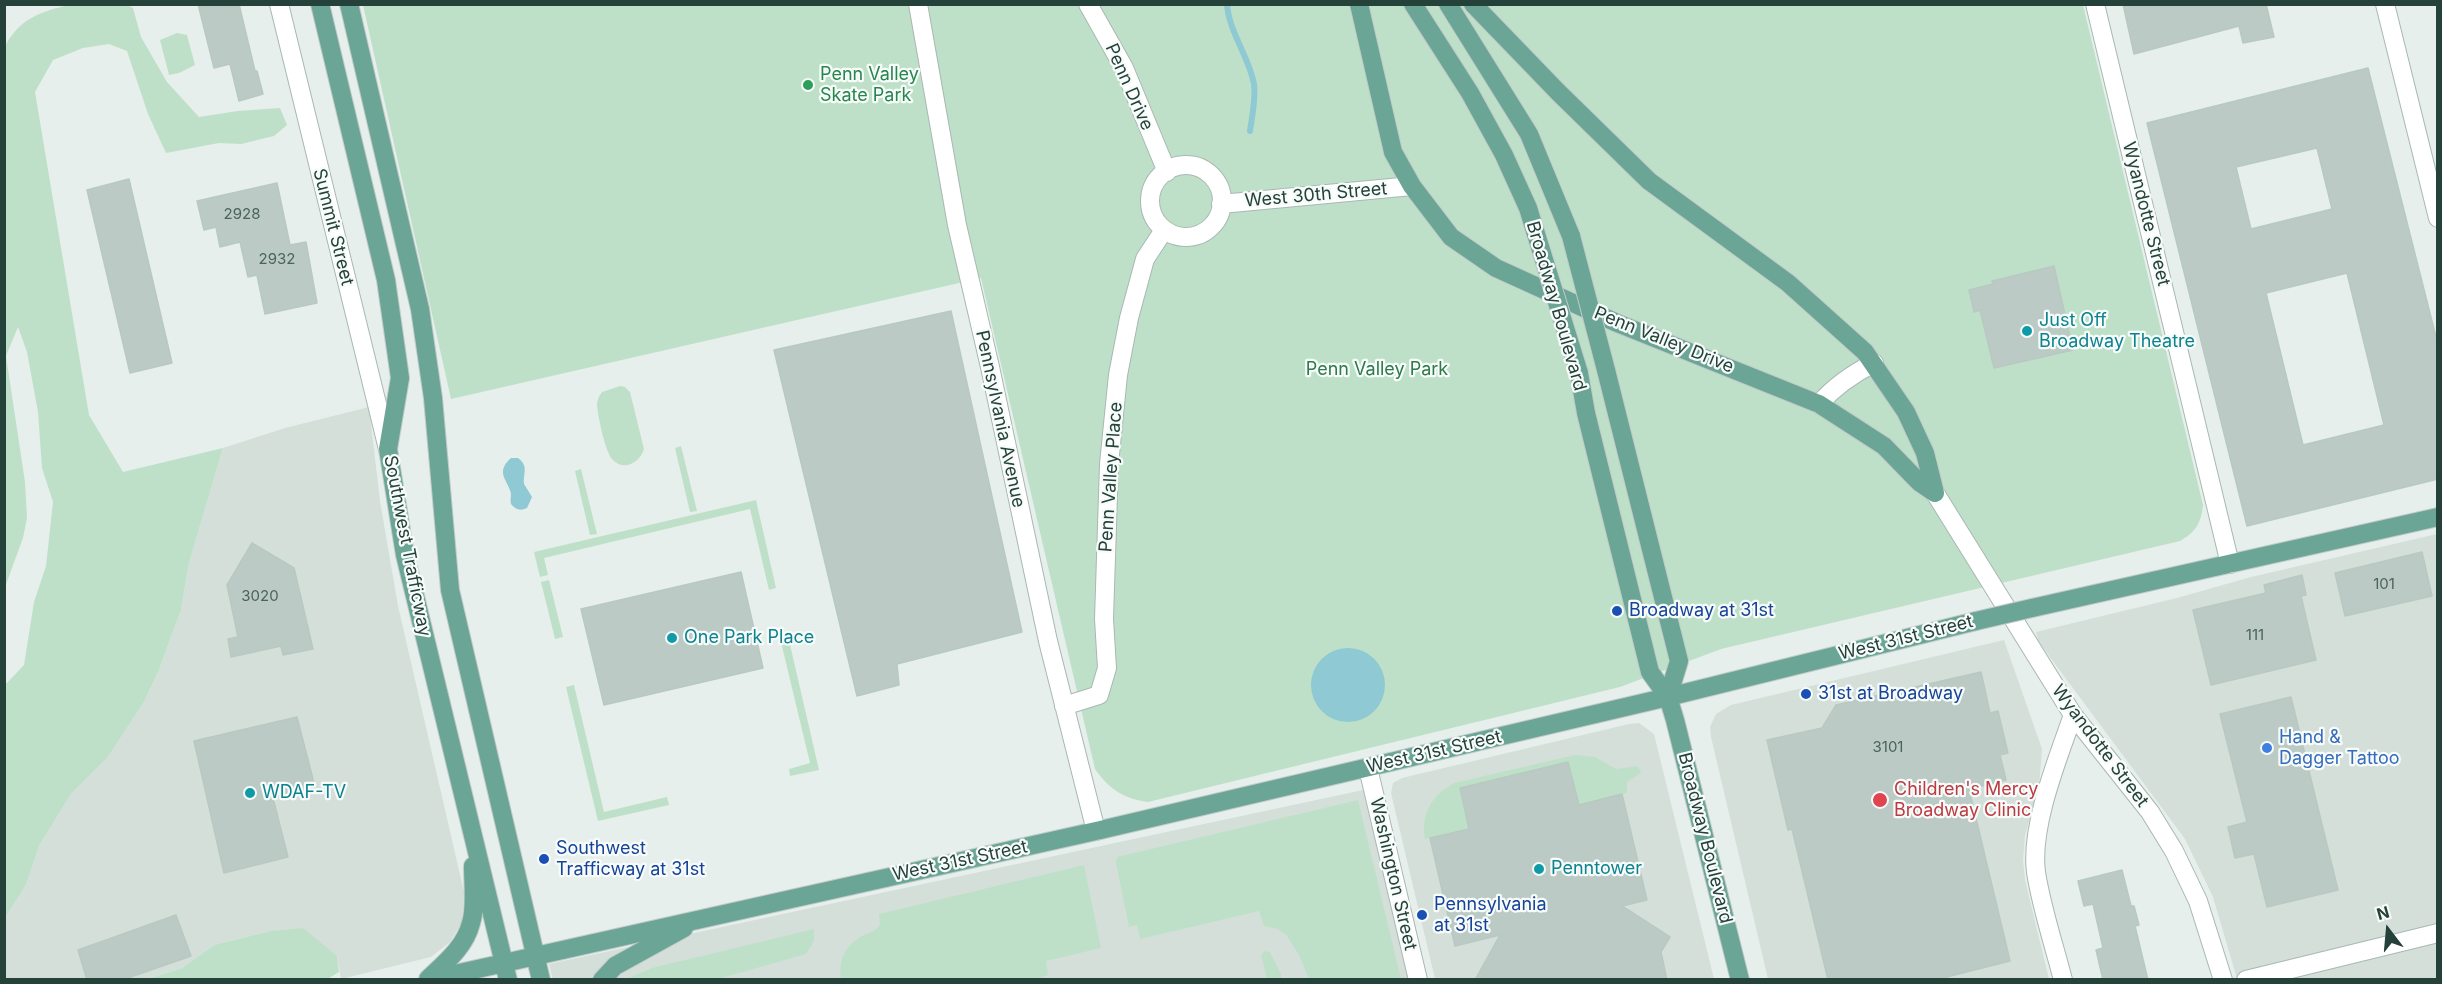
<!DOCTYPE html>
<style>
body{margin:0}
#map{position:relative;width:2442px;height:984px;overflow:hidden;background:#e6efeb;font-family:Inter,sans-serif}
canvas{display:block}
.frame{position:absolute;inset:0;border:6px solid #24423a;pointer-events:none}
.north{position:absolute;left:2358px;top:900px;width:60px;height:60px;-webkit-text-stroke:4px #f7fbf9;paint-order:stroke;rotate:344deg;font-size:16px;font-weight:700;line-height:24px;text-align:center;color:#24423a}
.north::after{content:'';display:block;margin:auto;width:21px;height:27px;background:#24423a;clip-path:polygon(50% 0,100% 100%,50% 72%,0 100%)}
</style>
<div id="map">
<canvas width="2442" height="984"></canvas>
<div class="frame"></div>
<div class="north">N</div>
</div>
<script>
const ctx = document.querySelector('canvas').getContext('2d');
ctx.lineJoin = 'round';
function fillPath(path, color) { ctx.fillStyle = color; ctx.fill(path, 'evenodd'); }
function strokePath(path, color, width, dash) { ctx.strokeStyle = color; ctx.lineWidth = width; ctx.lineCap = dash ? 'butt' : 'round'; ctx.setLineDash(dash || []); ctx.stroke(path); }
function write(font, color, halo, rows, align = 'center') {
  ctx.font = font + ' Inter,sans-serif'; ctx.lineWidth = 4.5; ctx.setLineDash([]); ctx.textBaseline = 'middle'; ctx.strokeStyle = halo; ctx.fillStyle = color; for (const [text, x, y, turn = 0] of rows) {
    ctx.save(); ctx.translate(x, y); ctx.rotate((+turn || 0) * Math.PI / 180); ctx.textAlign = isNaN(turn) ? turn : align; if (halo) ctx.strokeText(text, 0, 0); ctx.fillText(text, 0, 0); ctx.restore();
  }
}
const built = new Path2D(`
 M369 407 380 501 398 606 464 892 462 922 450 942 431 957 341 979 337 956 270 931 214 945 182 968 148 979 5 980V918L26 885 39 846 71 794 108 757 144 702 159 670 181 610 189 563 223 448 285 428Z
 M2437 534V979H2237L2213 897 2185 839 2038 641 2036 632 2177 598 2251 577Z
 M2004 640 2042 749 2039 787 2025 835 2023 860 2025 880 2049 979H1768L1711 737 1710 727 1716 714 1731 705Z
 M1639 723 1654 734 1714 979H1435L1395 810 1391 793 1393 783 1402 778 1629 724Z
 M1363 790 1409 979 553 980 549 964Z`);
const green = new Path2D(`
 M72 4 127 5 133 8 141 37 167 82 199 117 238 111 280 108 287 125 274 136 241 144 219 143 166 153 148 114 127 51 109 44 83 48 53 60 35 92 89 415 123 472 223 448 189 563 181 610 159 670 144 702 108 757 71 794 39 846 26 885 5 918V685L24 665 34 602 46 566 53 502 42 468 38 412 27 352 18 327 6 356 25 482 27 518 23 538 5 587V46C21 17 41 12 72 4Z
 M363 5H2083L2203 505C2201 523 2196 532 2180 541L1721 649 1620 687 1148 802C1124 799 1109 789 1095 769L981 278 451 399Z
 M177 33 187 35 195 65 179 73 169 75 160 40Z
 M620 386 625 387 630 392 644 449C640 463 623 472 612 459 605 451 598 416 597 405 597 400 599 396 602 392Z
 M681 446 697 511 690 512 675 448Z
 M581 469 597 534 590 535 575 471Z
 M756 500 776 588 769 590 750 509 544 558 548 575 540 577 534 552Z
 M549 580 563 637 555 639 541 582Z
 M788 636 819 770 790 776 789 769 810 763 780 638Z
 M574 685 604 812 667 797 669 805 598 821 566 687Z
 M1575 755 1595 757 1616 769 1638 766 1641 773 1627 782V793L1579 805 1568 762 1460 788 1469 829 1425 839C1421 814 1431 796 1454 783Z
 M1358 800 1401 979H1309L1299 955 1287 936 1278 929 1264 926 1259 911 1140 939 1137 925 1129 927 1116 863 1117 857Z
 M1084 865 1101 948 1046 961 1048 975 1040 978V979H841C838 960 846 944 864 935 870 932 876 931 880 925L879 914Z
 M303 928 337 956 339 972 326 980 148 979 182 968 214 945 270 931Z
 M814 929V941L806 954 718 979H627L652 968Z
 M1265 951 1270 952 1281 974V979H1267L1261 955Z`);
const water = new Path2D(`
 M511 458H518C529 466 523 473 524 484L532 497 527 508C520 511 516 510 511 504 510 501 511 498 511 494 509 481 494 473 511 458Z
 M1311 685a37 37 0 1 1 74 0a37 37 0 1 1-74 0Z`);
const stream = new Path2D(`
 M1227 4C1229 33 1249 56 1254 84 1256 99 1252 116 1250 131`);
const building = new Path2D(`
 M198 4H239L255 71H257L263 94 239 101 230 64 214 68Z
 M2123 4H2266L2274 37 2243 43 2239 26 2134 54Z
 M2368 68 2438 345V479L2247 526 2147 123ZM2317 148 2332 209 2251 229 2236 167ZM2347 273 2384 425 2303 445 2266 293Z
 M129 179 172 363 130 373 87 190Z
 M277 183 290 245 306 242 317 303 265 314 257 275 248 277 240 242 220 247 216 227 204 230 197 201Z
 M2054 266 2073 350 1994 368 1980 310 1974 312 1969 290 1993 284 1992 281Z
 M951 311 1022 632 897 664 899 685 857 696 774 350Z
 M252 543 294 568 313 649 283 655 281 646 231 657 228 639 238 637 227 585Z
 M2422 552 2432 596 2345 616 2335 573Z
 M741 572 763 668 604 705 581 609Z
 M2302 575 2306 595 2301 596 2316 660 2211 685 2193 610 2266 593 2264 585Z
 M1981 672 1990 713 1998 711 2008 753 2000 755 2006 780 1969 789 2010 961 1935 980H1828L1792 829 1788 830 1767 740 1822 728 1836 705Z
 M2291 697 2338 890 2267 907 2254 854 2235 858 2228 827 2247 822 2220 714Z
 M297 717 315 787 273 798 288 857 224 873 194 741Z
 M1568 762 1579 805 1622 794 1647 900 1622 906 1670 937 1661 952 1667 980H1475L1500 935 1455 946 1430 838 1469 829 1460 788Z
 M2122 870 2131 906H2134L2139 925 2135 926 2148 980H2103L2096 950 2103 948 2093 904 2084 906 2078 881Z
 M176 915 191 956 122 980H87L78 950Z`);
const minor = new Path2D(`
 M279 4 388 449
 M918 4 957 225 990 367 1048 641 1096 831
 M1088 4 1124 68 1167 172
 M2095 4 2230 564
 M2385 4 2438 218
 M1150 201a36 36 0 1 1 72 0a36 36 0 1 1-72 0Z
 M1221 204 1412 186
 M1819 404C1835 386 1852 374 1874 363
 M1935 493 2073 715 2150 812 2174 851 2198 901 2223 980
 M1064 706 1099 695 1107 668 1104 619 1109 464 1118 375 1129 318 1145 259 1164 230
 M1368 768 1418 980
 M2063 980C2054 945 2041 906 2036 872 2030 826 2058 758 2073 715
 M2246 980 2438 933`);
const major = new Path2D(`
 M320 4 386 280 400 378 388 449 405 555 508 980
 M349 4 420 309 433 398 450 590 541 980
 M1359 4 1393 152 1412 186 1451 237 1496 268 1617 323 1819 404 1884 446 1919 482 1935 493
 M1413 4 1470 93 1504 155 1528 208
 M1448 4 1529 134 1571 236
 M1473 4 1558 92 1649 181 1788 283 1865 352 1906 412 1925 453 1935 493
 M1606 370 1679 661 1668 697
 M1579 373 1586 413 1650 672 1668 697 1675 720 1740 980
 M2032 608 2438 517
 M428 979C445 963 465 947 471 923 476 907 473 884 473 866
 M428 980 1096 831 1668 697 1976 621
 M602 980 615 966 684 928`);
const majorBridge = new Path2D(`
 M1528 208 1579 373
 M1571 236 1606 370
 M1976 621 2032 608`);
const markers = [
 [808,85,6,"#2e9e5b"],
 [2027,331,6,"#0f9aa8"],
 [1617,611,6,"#1a4fb4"],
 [672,638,6,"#0f9aa8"],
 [1806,694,6,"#1a4fb4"],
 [2267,748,6,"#3f7fe0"],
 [250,793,6,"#0f9aa8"],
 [1880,800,8,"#e0444e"],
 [544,859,6,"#1a4fb4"],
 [1539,869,6,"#0f9aa8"],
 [1422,915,6,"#1a4fb4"]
];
const numberNames = [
 ["2928",242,214],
 ["2932",277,259],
 ["101",2384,584],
 ["3020",260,596],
 ["111",2255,635],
 ["3101",1888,747]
];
const leisureNames = [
 ["Penn Valley",820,75],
 ["Skate Park",820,96]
];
const streetNames = [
 ["Penn Drive",1129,87,66],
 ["West 30th Street",1316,195,-5],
 ["Wyandotte Street",2146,214,76],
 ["Summit Street",333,227,76],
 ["Broadway Boulevard",1556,306,74],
 ["Penn Valley Drive",1664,340,22],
 ["Pennsylvania Avenue",1000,419,78],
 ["Penn Valley Place",1111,477,-86],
 ["Southwest Trafficway",407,546,79],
 ["West 31st Street",1906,638,-14],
 ["Wyandotte Street",2100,746,53],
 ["West 31st Street",1434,752,-13],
 ["Broadway Boulevard",1705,838,76],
 ["West 31st Street",960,861,-12],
 ["Washington Street",1393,874,77]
];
const cultureNames = [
 ["Just Off",2039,321],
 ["Broadway Theatre",2039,342],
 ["One Park Place",684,638],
 ["WDAF-TV",262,793],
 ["Penntower",1551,869]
];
const parkNames = [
 ["Penn Valley Park",1377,370]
];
const transitNames = [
 ["Broadway at 31st",1629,611],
 ["31st at Broadway",1818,694],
 ["Southwest",556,849],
 ["Trafficway at 31st",556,870],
 ["Pennsylvania",1434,905],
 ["at 31st",1434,926]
];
const shopNames = [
 ["Hand &",2279,738],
 ["Dagger Tattoo",2279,759]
];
const healthNames = [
 ["Children's Mercy",1894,790],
 ["Broadway Clinic",1894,811]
];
fillPath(built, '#d4dfda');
fillPath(green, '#bfe0c8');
fillPath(water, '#8ec9d4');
strokePath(stream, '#8ec9d4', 6);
fillPath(building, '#bbcac4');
strokePath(building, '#b8c9c2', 1.5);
strokePath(minor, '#a8b8b2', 20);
strokePath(major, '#c2cac8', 20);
strokePath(minor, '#fff', 18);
strokePath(major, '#6aa596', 18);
strokePath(majorBridge, '#c2cac8', 20, []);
strokePath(majorBridge, '#6aa596', 18);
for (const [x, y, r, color] of markers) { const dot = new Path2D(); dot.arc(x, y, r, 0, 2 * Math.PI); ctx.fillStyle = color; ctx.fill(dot); strokePath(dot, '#f7fbf9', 2); }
write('15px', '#4a645c', null, numberNames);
write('18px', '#27864d', '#f7fbf9', leisureNames, 'left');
write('18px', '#24423a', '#f7fbf9', streetNames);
write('18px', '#0d838f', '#f7fbf9', cultureNames, 'left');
write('18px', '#2d7a4b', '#f7fbf9', parkNames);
write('18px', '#164399', '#f7fbf9', transitNames, 'left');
write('18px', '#366cbe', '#f7fbf9', shopNames, 'left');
write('18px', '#be3a42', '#f7fbf9', healthNames, 'left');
</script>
